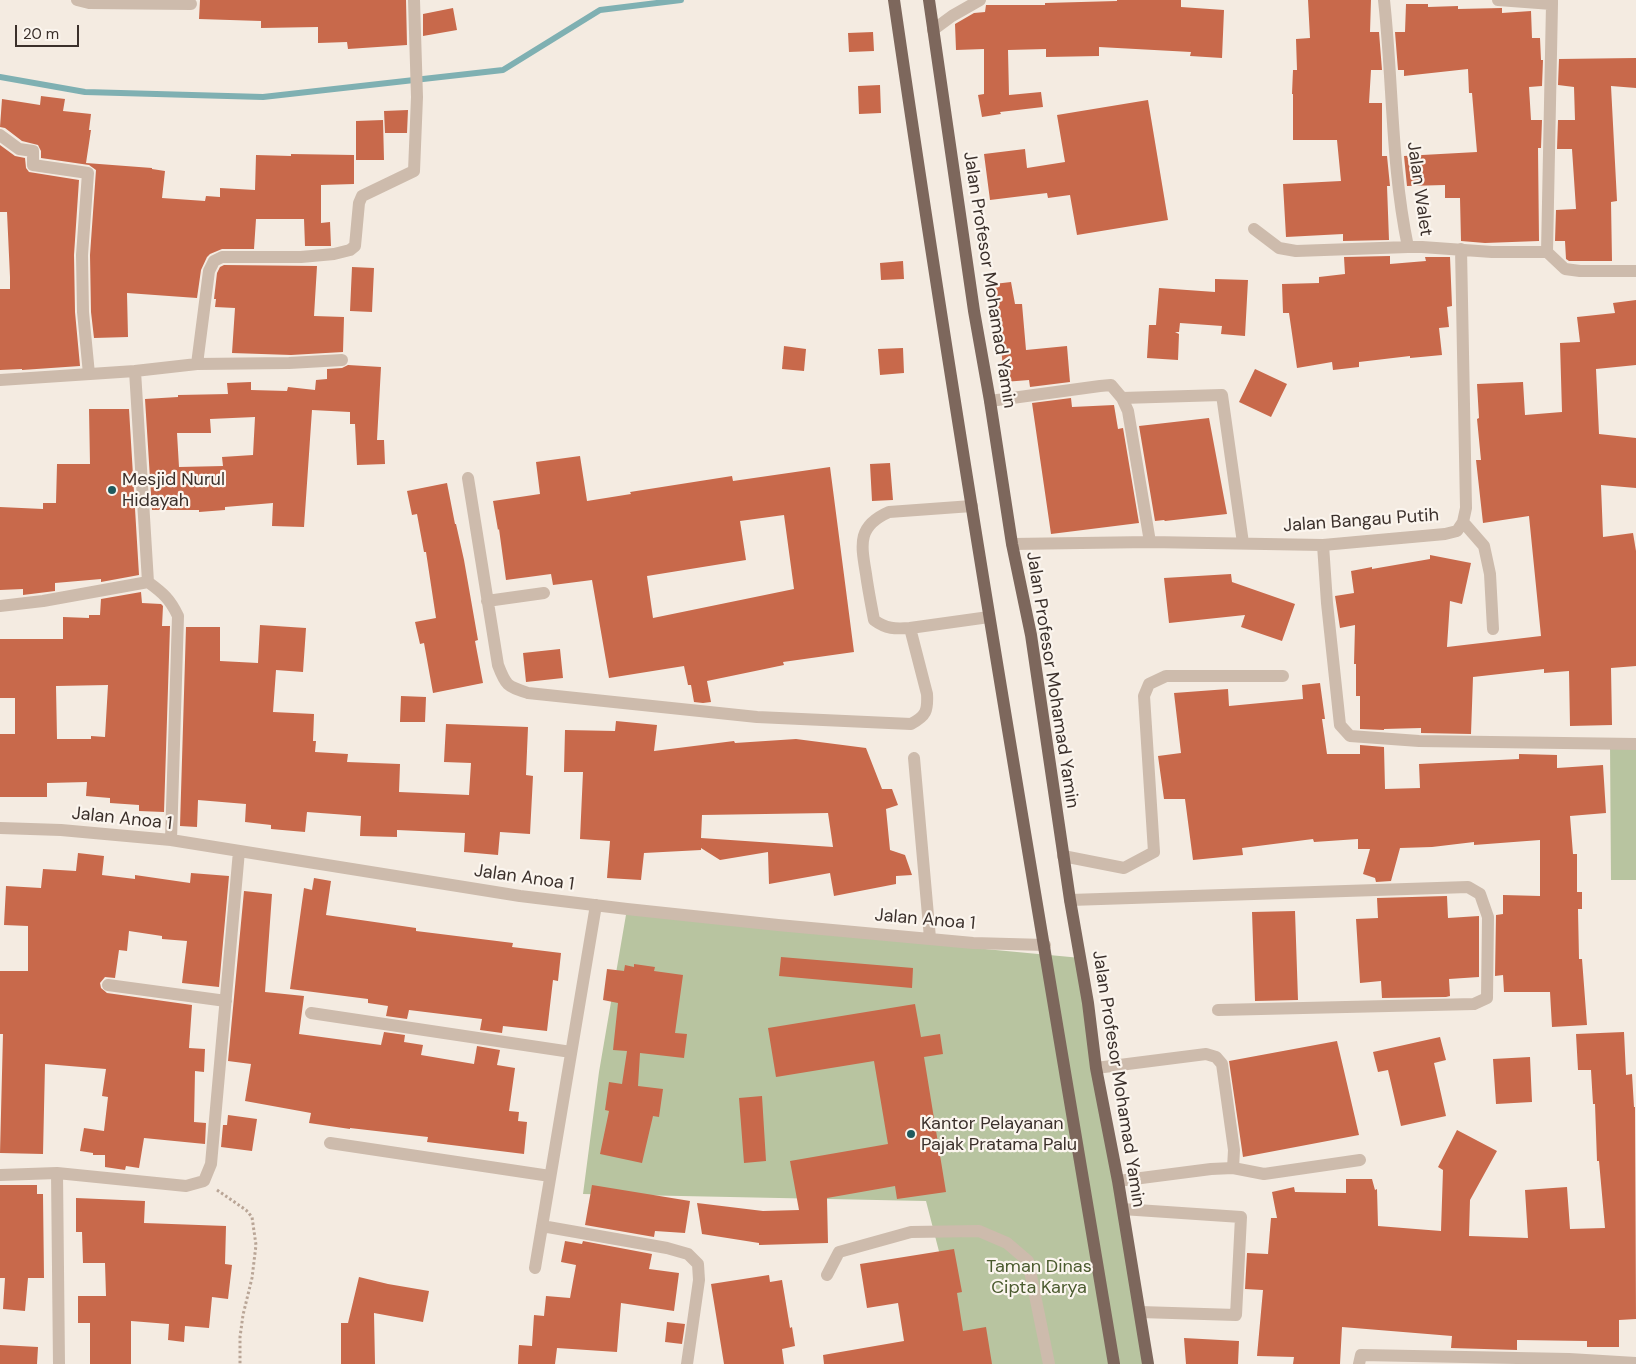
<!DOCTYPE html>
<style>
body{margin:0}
#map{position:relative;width:1636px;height:1364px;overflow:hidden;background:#f4ebe1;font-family:"DM Sans",sans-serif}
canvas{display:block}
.scale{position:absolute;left:15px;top:25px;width:64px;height:22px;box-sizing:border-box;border:2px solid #3b302b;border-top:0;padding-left:6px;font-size:15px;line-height:18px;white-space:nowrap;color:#3b302b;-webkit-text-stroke:4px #fbf5ee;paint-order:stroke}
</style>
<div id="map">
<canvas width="1636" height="1364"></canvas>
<div class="scale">20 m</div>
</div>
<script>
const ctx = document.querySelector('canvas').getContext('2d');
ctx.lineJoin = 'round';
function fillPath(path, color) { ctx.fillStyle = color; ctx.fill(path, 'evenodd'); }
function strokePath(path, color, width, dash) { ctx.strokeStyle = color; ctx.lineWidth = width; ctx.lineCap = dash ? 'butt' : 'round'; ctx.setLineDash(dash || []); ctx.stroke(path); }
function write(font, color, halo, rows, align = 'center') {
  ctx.font = font + ' "DM Sans",sans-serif'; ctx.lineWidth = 4.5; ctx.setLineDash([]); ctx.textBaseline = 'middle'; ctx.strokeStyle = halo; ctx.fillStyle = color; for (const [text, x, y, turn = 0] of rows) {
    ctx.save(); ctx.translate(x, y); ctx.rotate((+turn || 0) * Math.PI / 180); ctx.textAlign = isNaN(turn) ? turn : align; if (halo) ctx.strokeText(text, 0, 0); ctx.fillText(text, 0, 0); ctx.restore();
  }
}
const green = new Path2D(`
 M1610 744 1636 745V880H1611Z
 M627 909 910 942 1081 958 1148 1364H968L926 1201 583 1194 599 1072Z`);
const stream = new Path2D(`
 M0 77 85 92 263 97 503 70 600 10 681 0`);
const building = new Path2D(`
 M200 0H406L407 45 348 49 347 42 318 43V27L261 28V21L199 19Z
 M1117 0H1181V7L1224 10 1222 58 1190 56 1191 52 1099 47V56L1046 57V49L1008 50 1009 95 1041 92 1043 107 1000 112 1001 114 982 117 978 95 984 94V49L956 50 955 24 974 13 985 12 986 5H1045V3L1117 1Z
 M1308 0H1371L1370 32H1379L1382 70H1371L1369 103H1382V156H1387L1390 186H1387L1389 240 1343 241V234L1286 237 1283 184 1341 181 1337 140H1293V94H1292L1293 70H1297L1296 39 1310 38Z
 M1406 4H1428V7L1458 6V9L1502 8V13L1531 11 1532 38H1540L1541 60H1543L1542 86 1529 87 1531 120H1542L1541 148H1538L1539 241 1485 243 1461 241 1460 198H1445V185L1407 186 1404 156 1477 152 1472 93H1469L1468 69 1404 76V70H1398L1395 32H1405Z
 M453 8 457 30 423 36V14Z
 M873 32 874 51 849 52 848 33Z
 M1636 58V88L1611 86 1617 201 1611 202 1612 261H1569L1566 259 1565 241H1555L1556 210 1576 209 1572 149H1557L1558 120H1575L1574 87 1558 85 1559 59Z
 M880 85 881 113 859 114 858 86Z
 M41 96 65 99 63 111 91 114 89 130H91L86 163 152 168V169L165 171 162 198 205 201 206 196 220 197V188L255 190 256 155 291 156V154L354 155V184L321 185V223L330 222 331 246H305L304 219H256L254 249H222L210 254 207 257 201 270 197 298 127 293 128 337 94 338 91 312 90 255 96 170 89 165 41 158V151L38 145 22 141 5 128 0 127 2 99 40 105Z
 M1148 100 1168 220 1077 235 1070 195 1048 198 1047 193 990 200 984 154 1025 149 1027 168 1065 162 1057 115Z
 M408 110 407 133H385L384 111Z
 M383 120 384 160H356V121Z
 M0 145 15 156 25 158 26 168 29 172 79 180 74 255 75 312 80 366 22 370V369L0 370V289H10V277L7 212H0Z
 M1390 256V264L1426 261 1425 257H1450L1452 306 1447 307 1449 327 1439 328 1442 355 1410 358V356L1359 362V367L1333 370 1332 362 1297 368 1289 313H1283L1282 284 1319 283V277L1345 274 1344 257Z
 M903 261 904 279 881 280 880 263Z
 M224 265 317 266 314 316 344 317 343 352 291 355 232 353 235 308 215 307 216 299H214L217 273 220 267Z
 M352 267 374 268 372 312 350 311Z
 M1215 279 1248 280 1245 336 1221 334 1222 326 1180 323 1179 332H1175L1179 334 1178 360 1147 358 1149 325H1156L1159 288 1215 292Z
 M1011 282 1015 304H1022L1026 350 1067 346 1070 382 1030 387 1029 380 1004 382 998 308 994 284Z
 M1636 300V365L1596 369 1599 434 1636 438V488L1601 485 1603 537 1633 533 1636 551V666L1611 668 1612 725 1570 726 1569 671 1544 673V669L1473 677 1471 734 1421 733V728L1384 729V730L1360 729V696H1356V664H1354L1355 625 1340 628 1335 596 1354 593 1351 571 1372 567V569L1430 559V555L1471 563 1462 604 1450 601 1447 647 1541 636 1529 516 1483 523 1476 460H1481L1477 419 1479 418 1477 384 1523 382 1525 415 1562 412 1560 343 1580 342 1577 317 1615 313 1613 303Z
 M784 346 806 349 804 371 782 369Z
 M903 348 904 373 880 375 878 349Z
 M348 365 381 367 377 440H384L385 464 357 465 355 424H350V412L312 410 304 527 272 526 273 503 225 507V510L199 512V510H152L145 399 178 397V395L228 394 227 383 251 382V390L287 391 288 387 315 390 316 380 327 379V369L342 368ZM255 417 253 455 222 457 223 466 179 467 177 433H211L210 419Z
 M1255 369 1287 384 1271 417 1239 402Z
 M1071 398 1072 407 1114 405 1118 429 1123 428 1139 523 1051 534 1032 403Z
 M89 409H129L139 575 101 582V579L55 583V591L23 595V589L0 590V507L43 509V503H56L57 464H90Z
 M1209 418 1227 514 1165 521 1164 520 1155 521 1139 426Z
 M580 456 587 501 631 494 630 492 732 476 733 481 830 467 854 652 783 662 784 665 707 681 711 702 703 703 694 702 691 685H688L684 666 609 678 592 580 553 585 551 574 506 580 499 529 498 530 493 501 540 494 536 462ZM784 515 794 589 653 618 647 576 746 560 740 521Z
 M890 463 893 500 872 501 870 464Z
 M447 483 455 524H456L464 560 478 640 475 641 483 683 433 693 424 643 420 644 415 622 436 618 426 552H424L417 514 412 515 407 491Z
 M1231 574 1232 582 1295 604 1282 641 1241 627 1245 615 1169 623 1164 578Z
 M141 592 142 603 161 604 163 606 162 626H170L164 812 139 811V805L110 803V798L86 796 87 782 47 783V797H0V734H15V698H0V639H63V617L89 618V615H100L101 599ZM108 685 105 737 91 736V739H57L56 686Z
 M260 625 306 628 303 672 276 670 273 712 314 714 313 741H316L315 752 348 754 347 762 400 764 399 792 469 795 471 763 444 762 446 724 528 727 526 775 533 776 530 834 500 832 498 855 464 852 465 833 397 830V837L360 836 361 816 307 812 305 832 271 829V825L245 822 246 804 198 800 197 827 180 826 186 627H220V661L258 663Z
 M560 649 563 678 526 682 523 653Z
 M1320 683 1325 719H1322L1327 754H1360V745L1384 747 1385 789 1420 788 1419 764 1519 759V754L1557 755V768L1603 765 1606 813 1570 816 1573 854H1577V892H1582V909H1578L1579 959H1582L1587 1025 1552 1027 1550 992H1504L1503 975 1495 976 1496 915 1503 914V895L1540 896V840L1474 845V842L1432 847 1400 848 1391 881 1376 882 1375 878 1363 874 1370 849H1358V839L1314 842 1313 839 1242 848 1243 855 1193 860 1185 799H1164L1158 756 1181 753 1174 693 1228 689 1229 706 1303 699 1302 685Z
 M401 696 426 697 425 722H400Z
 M616 721 657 725 654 751 734 741 735 743 796 739 866 748 882 789H892L898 805 886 809 890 850 905 855 912 875 896 876V884L834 896 830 873 769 884 768 852 720 860 701 848V850L644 853 641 880 607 878 610 841 580 839 583 772H564L565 730 615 731ZM828 813 833 847 701 838 702 815Z
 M78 853 104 856 102 875 135 879V875L190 883 191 873 229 876 219 987 182 983 187 941 162 939V936L129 931 127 951 119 950 115 978 105 977 100 983 101 988 107 993 192 1005 189 1048 205 1049 204 1072 195 1071 194 1122 206 1123 205 1144 144 1138 139 1168 126 1166 125 1170 105 1167V1155H93V1153L80 1151 84 1128 104 1131 108 1097 102 1096 106 1069 45 1064 43 1154 0 1153 3 1034H0V971H28V926L4 925 6 886 41 888 43 869 76 871Z
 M314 878 331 881 326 915 416 928V931L513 943 512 947 561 953 558 981 553 980 547 1031 503 1026 502 1033 480 1030 482 1019 409 1010 407 1019 386 1016 388 1006 368 1003V999L290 989 304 888 312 890Z
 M244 891 272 894 265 992 304 996 299 1034 381 1045 384 1032 405 1035 404 1042 423 1045 421 1055 474 1064 477 1046 500 1050 497 1065 515 1068 509 1111 519 1112 518 1121 527 1122 524 1154 427 1142 428 1137 350 1128V1129L309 1123 311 1113 245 1101 251 1064 228 1061Z
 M1447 896 1448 918 1479 916V977L1449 979 1450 996 1446 997 1382 998 1381 981 1360 983 1356 919 1378 918 1377 898Z
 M1295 911 1298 1000 1255 1001 1252 912Z
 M781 957 913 968 912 988 779 976Z
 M634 964 655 967 654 971 683 975 675 1033 687 1034 684 1058 640 1053 638 1086 663 1089 659 1117 653 1116 642 1163 600 1154 609 1111 605 1110 609 1082 622 1084 627 1051 613 1050 618 1003 603 1000 607 969 624 971 625 965 634 967Z
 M915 1004 921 1037 940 1034 943 1054 924 1057 946 1192 897 1199 895 1186 827 1198 828 1243 759 1245V1243L702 1234 697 1203 763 1211 799 1210 790 1161 888 1144 874 1061 776 1077 768 1028Z
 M1624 1032 1626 1075 1632 1074 1634 1107H1635L1636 1319 1619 1320V1347H1587V1341L1517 1340V1350L1451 1348 1452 1336 1342 1327 1340 1364H1293L1294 1357 1257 1356 1263 1290 1245 1289 1247 1253 1268 1254 1271 1218H1277L1272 1192 1294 1187 1295 1192 1346 1193V1179H1372L1375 1190 1377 1189 1378 1226 1441 1231 1443 1170 1438 1167 1457 1130 1497 1151 1470 1200 1469 1236 1528 1238 1525 1190 1567 1187 1570 1229 1605 1228 1599 1161H1597L1595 1104H1593L1591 1070H1578L1576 1034Z
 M1440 1037 1446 1060 1434 1063 1446 1116 1401 1126 1388 1070 1378 1072 1373 1052Z
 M1337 1041 1359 1135 1243 1157 1229 1061Z
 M1530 1057 1532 1102 1496 1104 1493 1059Z
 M762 1096 766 1161 744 1163 739 1098Z
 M228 1115 257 1119 252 1151 221 1147 223 1125H227Z
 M0 1185H37V1194H43L44 1278H28L25 1311 3 1309 5 1278H0Z
 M592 1185 690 1201 685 1233 655 1231 654 1237 585 1225Z
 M76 1198 145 1201 144 1223 226 1226 225 1264 232 1265 228 1299 212 1297 209 1328 185 1326 184 1342 168 1340 169 1324 131 1321V1364H90V1323H78V1296H106L105 1263H83L82 1232H76Z
 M565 1241 582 1244 583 1241 652 1254 649 1269 679 1273 674 1311 621 1303 617 1352 557 1348 555 1364H518L519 1345 532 1346 534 1315 544 1316 546 1296 570 1298 576 1265 561 1262Z
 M954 1249 962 1292 957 1293 963 1331 986 1327 992 1364H824L823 1355 904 1341 898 1303 867 1308 860 1264Z
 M769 1275 770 1282 782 1280 790 1328 792 1327 795 1346 782 1349 784 1364H724L711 1284Z
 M359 1277 388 1284 429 1291 423 1322 374 1313 375 1364H341V1323H348Z
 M667 1322 685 1324 682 1344 665 1342Z
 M1184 1338 1239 1341 1238 1364H1186Z
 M0 1345 38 1347 37 1364H0Z`);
const path = new Path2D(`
 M217 1190 246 1210 252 1217 256 1245 252 1278 243 1315 240 1337V1364`);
const minor = new Path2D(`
 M77 0 89 3 191 4
 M1384 0C1393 82 1391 166 1408 247H1422L1492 252H1547
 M1498 0 1552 4V0
 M933 30 952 16 980 0
 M0 135 19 149 33 151V165L88 173 82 255 83 312 89 374
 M1254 229 1279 248 1296 251 1408 247
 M1547 252 1552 4
 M1547 252 1565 269 1580 271H1636
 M197 364 209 271 214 261 222 257H301L334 254 350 250 355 246 359 203 362 196 414 171 417 97 414 0
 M0 380 135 371
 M1122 398 1222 395 1243 543
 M990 401 1100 386 1111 385 1122 398 1128 411 1150 542
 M468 478 498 665C506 686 507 686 528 693L757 717 911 724C926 716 928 711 927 694L910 628 989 617
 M1463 522 1484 546 1490 574 1493 629
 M1012 544 1150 542 1323 545 1445 534 1457 531 1463 522 1466 508 1461 249
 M1323 545 1327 603 1340 725 1350 736 1419 741 1636 744
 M148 582C163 593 170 599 178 616L171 840
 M487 601 544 593
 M0 606 43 601 148 582 135 371 197 364 289 363 342 360
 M910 628C895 629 886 629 874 620 871 604 868 589 866 574 861 544 857 526 889 512L972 506
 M914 758 930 938
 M0 828 61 830 171 840 520 896 627 909 778 925 973 943 1045 945
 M1063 856 1124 868 1154 852 1144 696 1149 684 1166 676H1283
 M1070 900 1468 887 1480 894 1488 917 1487 998 1474 1004 1218 1010
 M108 985 226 1001
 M311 1013 571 1052
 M1096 1068 1206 1054 1216 1057 1222 1064 1234 1150 1233 1168
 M330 1143 550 1176
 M57 1173 186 1186 204 1181 211 1164 239 851
 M0 1175 57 1173 59 1364
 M1118 1181 1211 1169 1233 1168 1264 1174 1360 1160
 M1122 1209 1241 1217 1236 1315 1140 1312
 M542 1226 667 1248 688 1254 698 1264 699 1280 687 1364
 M535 1268 596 905
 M827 1275 839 1252 911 1232 979 1231 1007 1243 1028 1261 1049 1364
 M1359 1364 1361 1355 1569 1359 1636 1363`);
const major = new Path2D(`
 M894 0C960 456 1038 910 1114 1364
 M929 0 974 311 990 401 1012 544 1031 635 1070 900 1088 1003 1096 1068 1118 1181 1148 1364`);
const markers = [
 [112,490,5,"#1f5a5e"],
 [911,1134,5,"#1f5a5e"]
];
const streetNames = [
 ["Jalan Walet",1419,189,82],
 ["Jalan Profesor Mohamad Yamin",989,280,81],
 ["Jalan Bangau Putih",1361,521,-4],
 ["Jalan Profesor Mohamad Yamin",1052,680,81],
 ["Jalan Anoa 1",122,819,6],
 ["Jalan Anoa 1",524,878,8],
 ["Jalan Anoa 1",925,920,5],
 ["Jalan Profesor Mohamad Yamin",1118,1079,81]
];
const poiNames = [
 ["Mesjid Nurul",122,480],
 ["Hidayah",122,501],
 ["Kantor Pelayanan",921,1124],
 ["Pajak Pratama Palu",921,1145]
];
const parkNames = [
 ["Taman Dinas",1039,1267],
 ["Cipta Karya",1039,1288]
];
fillPath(green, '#b8c4a0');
strokePath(stream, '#7fb0b2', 6);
fillPath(building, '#c8694b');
strokePath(path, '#b9a596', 3, [2.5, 2.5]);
strokePath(minor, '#cdbbac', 12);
strokePath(major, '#7d675c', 12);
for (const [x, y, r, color] of markers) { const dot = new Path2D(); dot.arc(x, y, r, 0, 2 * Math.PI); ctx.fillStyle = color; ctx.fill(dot); strokePath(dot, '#fbf5ee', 2); }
write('18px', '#3b302b', '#fbf5ee', streetNames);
write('18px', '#3b302b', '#fbf5ee', poiNames, 'left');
write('18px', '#4a5a2e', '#fbf5ee', parkNames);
</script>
